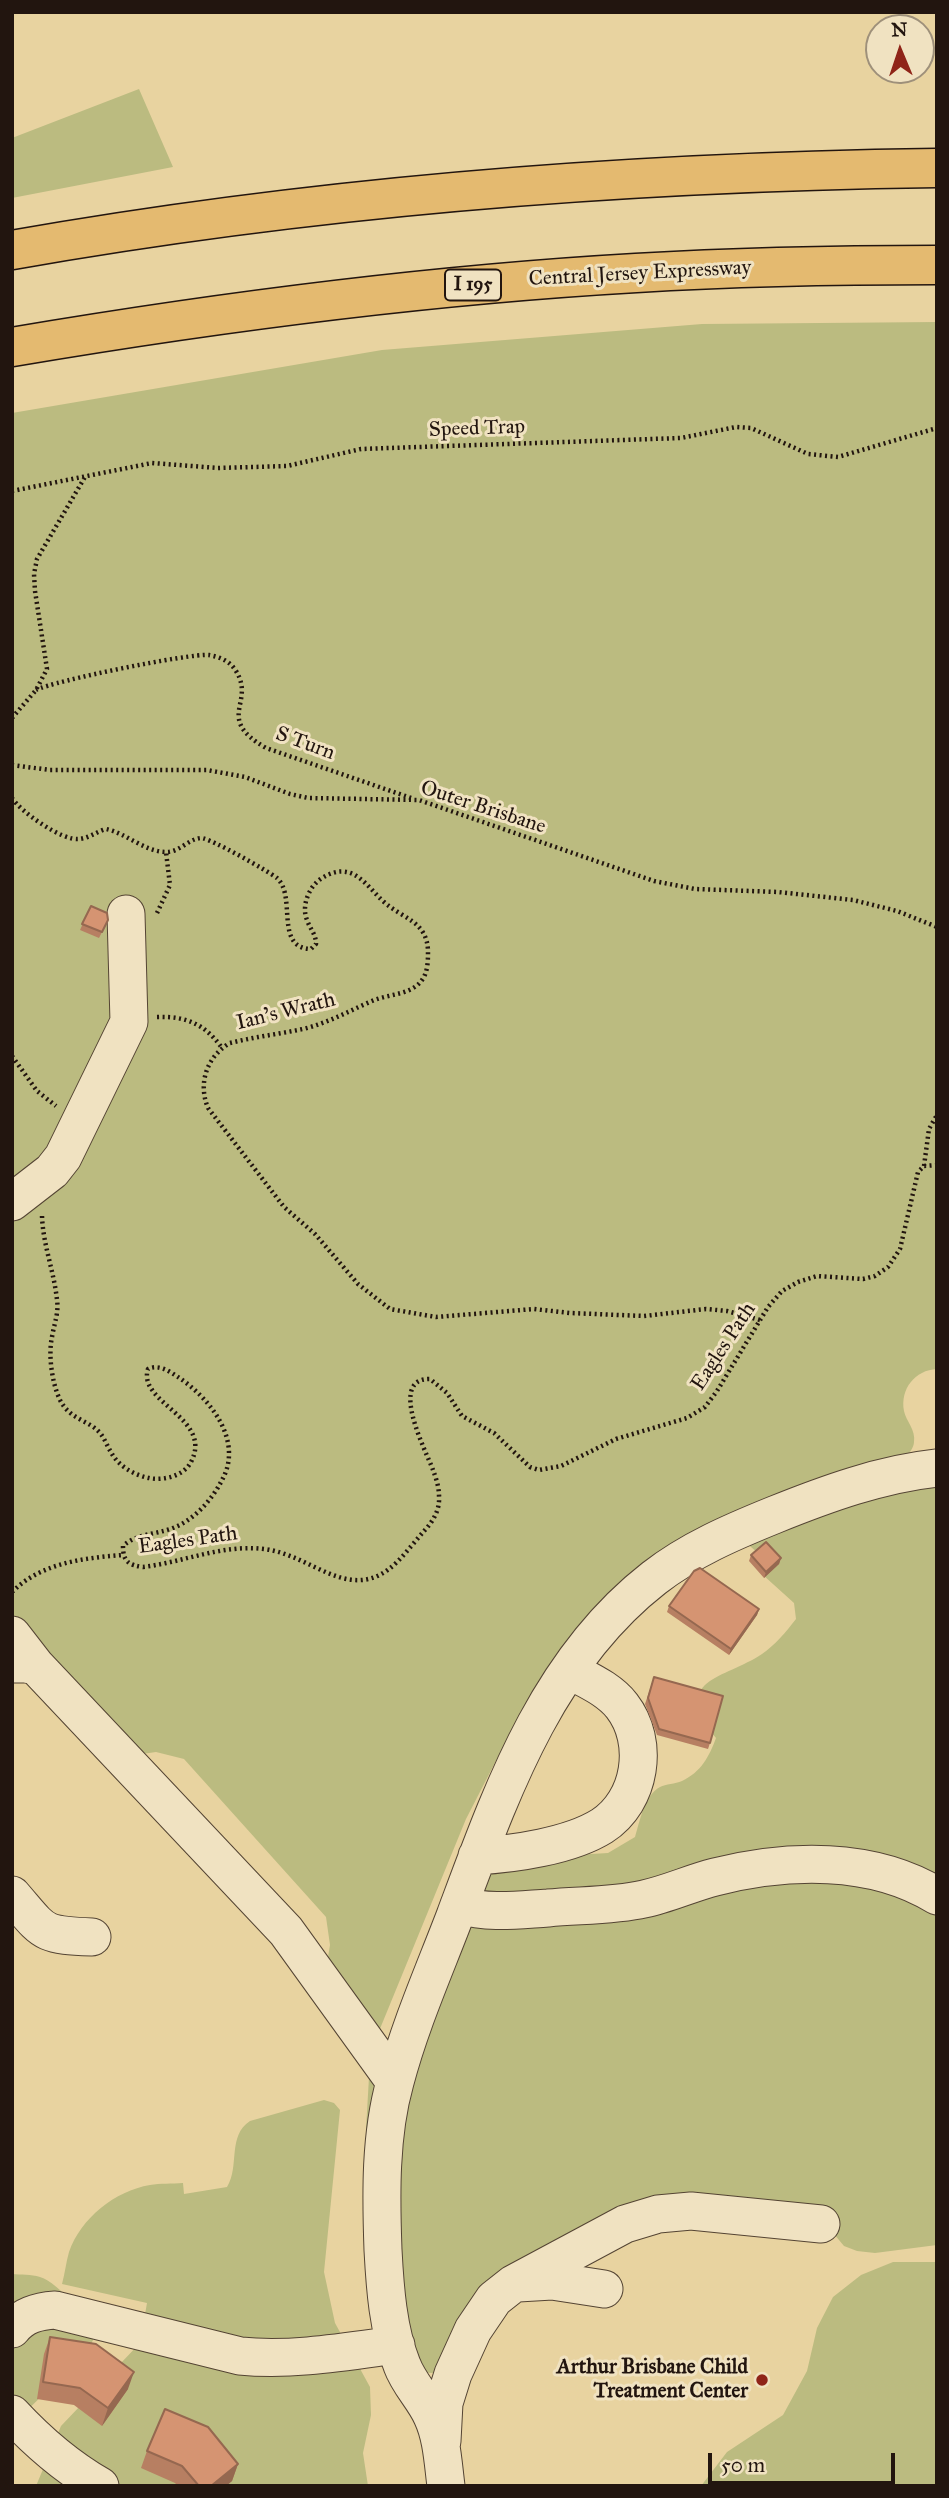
<!DOCTYPE html>
<style>
body{margin:0}
#map{position:relative;width:949px;height:2498px;overflow:hidden;background:#e8d3a0;font-family:"IM FELL Great Primer",serif}
canvas{display:block}
.frame{position:absolute;inset:0;border:14px solid #22150f;pointer-events:none}
.north{position:absolute;left:865px;top:14px;width:70px;height:70px;box-sizing:border-box;background:#f0e2c1;border:2px solid #9e907a;border-radius:50%;rotate:358deg;font-size:19px;font-weight:700;line-height:28px;text-align:center;color:#22150f}
.north::after{content:'';display:block;margin:auto;width:24px;height:32px;background:#8f2418;clip-path:polygon(50% 0,100% 100%,50% 72%,0 100%)}
.scale{position:absolute;left:708px;top:2453px;width:187px;height:32px;box-sizing:border-box;border:4px solid #22150f;border-top:0;padding-left:9px;font-size:21px;line-height:24px;white-space:nowrap;color:#22150f;-webkit-text-stroke:5px #f0e2c1;paint-order:stroke}
</style>
<div id="map">
<canvas width="949" height="2498"></canvas>
<div class="frame"></div>
<div class="north">N</div>
<div class="scale">50 m</div>
</div>
<script>
const ctx = document.querySelector('canvas').getContext('2d');
ctx.lineJoin = 'round';
function fillPath(path, color) { ctx.fillStyle = color; ctx.fill(path, 'evenodd'); }
function strokePath(path, color, width, dash) { ctx.strokeStyle = color; ctx.lineWidth = width; ctx.lineCap = dash ? 'butt' : 'round'; ctx.setLineDash(dash || []); ctx.stroke(path); }
function write(font, color, halo, rows, align = 'center') {
  ctx.font = font + ' "IM FELL Great Primer",serif'; ctx.lineWidth = 6; ctx.setLineDash([]); ctx.textBaseline = 'middle'; ctx.strokeStyle = halo; ctx.fillStyle = color; for (const [text, x, y, turn = 0] of rows) {
    ctx.save(); ctx.translate(x, y); ctx.rotate((+turn || 0) * Math.PI / 180); ctx.textAlign = isNaN(turn) ? turn : align; if (halo) ctx.strokeText(text, 0, 0); ctx.fillText(text, 0, 0); ctx.restore();
  }
}
const green = new Path2D(`
 M139 89 173 167 12 198V138Z
 M937 322V1369C915 1370 900 1389 904 1411 906 1421 916 1430 914 1442 914 1447 909 1453 907 1457L736 1520 553 1672 501 1751 466 1819 377 2036 327 1963 330 1945 326 1917 184 1759 156 1752 135 1755 12 1647V413L382 350 702 324Z
 M937 1474V2245L875 2253 857 2251 844 2246 824 2222 801 2205 724 2195 666 2196 474 2308 433 2373 413 2372 370 2189 366 2129 369 2077 385 2052 472 1861 608 1853 635 1837C640 1821 644 1796 660 1787 666 1784 675 1784 682 1781 701 1772 709 1757 716 1738 668 1679 725 1679 762 1654 775 1645 786 1632 796 1619L794 1603 763 1575 758 1553 744 1541Z
 M324 2100 334 2103 340 2110 324 2272 335 2323 370 2387 371 2415 363 2453 368 2486H36L61 2426 140 2343 147 2303 62 2284C65 2273 66 2262 69 2252 81 2218 115 2191 150 2185 160 2183 172 2184 183 2183L184 2194 227 2187C240 2166 227 2136 250 2121Z
 M893 2262H937V2486H701L727 2452 783 2415 807 2371 817 2328 833 2297 861 2275Z
 M12 2274C21 2275 31 2274 40 2277 61 2284 86 2318 94 2338L87 2352 12 2425Z`);
const path = new Path2D(`
 M12 491 152 463 218 468 287 466 361 449 681 438 736 427 751 428 808 454 838 457 937 428
 M36 690C53 681 190 653 209 655 220 657 230 661 236 671 256 703 214 718 266 748L414 799
 M12 718 36 690 47 669 35 591 34 574 37 559 85 477
 M12 765 50 770H207L245 777 290 794 308 798 419 800 654 881 695 889 778 892 853 900 897 911 937 927
 M12 798C21 812 62 841 79 839 89 838 96 832 106 829 126 833 145 852 166 852 180 852 188 839 201 838 210 838 268 871 277 878 297 896 274 948 311 949L316 944C316 934 310 929 307 920 301 906 309 886 322 878 353 859 366 886 384 902 403 919 427 921 428 951 428 959 428 969 424 977 413 996 390 993 372 1001 349 1011 328 1023 303 1029 279 1034 254 1037 230 1043 206 1057 198 1084 208 1108L284 1207 315 1234 358 1284 390 1309 436 1317 534 1309 570 1313 644 1316 706 1309 727 1311 760 1320
 M157 913 170 885 166 852
 M157 1017C186 1016 205 1024 222 1048
 M12 1056 37 1091 56 1106
 M924 1166 929 1129 937 1115
 M42 1216C43 1245 54 1271 57 1300 59 1313 54 1324 52 1337 48 1355 52 1383 60 1400 70 1420 89 1420 100 1433 105 1439 107 1446 111 1452 118 1466 134 1475 149 1478 163 1481 184 1476 191 1462 214 1418 137 1403 148 1369 159 1364 169 1371 178 1377 210 1398 244 1441 222 1480 212 1500 194 1520 173 1528 155 1535 137 1533 123 1546 123 1562 129 1565 143 1567 184 1562 223 1544 264 1549 314 1555 351 1607 397 1562 407 1552 416 1540 425 1530 434 1520 440 1509 439 1496 439 1487 436 1478 433 1470 427 1453 387 1378 430 1379L447 1393 462 1416 494 1433 530 1467 539 1470 561 1466 616 1439 687 1418 705 1407 717 1391 768 1307 782 1291 798 1282 817 1276 863 1279 875 1276 888 1267 900 1249 918 1172 924 1166 937 1165
 M12 1592C41 1563 83 1558 123 1555`);
const minor = new Path2D(`
 M12 1202 52 1171 63 1157 129 1022 126 914
 M12 1635 36 1666
 M12 1664H26L36 1666 286 1931 395 2082
 M477 1856C514 1854 570 1846 602 1826 641 1801 650 1742 622 1706 609 1689 587 1680 569 1670
 M12 1895C45 1933 40 1935 92 1937
 M459 1905C490 1914 516 1910 548 1908 580 1905 613 1906 644 1899 668 1894 691 1883 715 1877 787 1859 872 1856 937 1896
 M518 2283 552 2281 604 2289
 M12 2329C23 2315 38 2311 55 2310L240 2356C292 2361 344 2352 396 2345
 M12 2414C38 2442 67 2467 100 2486
 M442 2441 444 2403 453 2374 473 2330 494 2299 513 2284 625 2224 658 2214 691 2211 821 2224
 M446 2486C443 2463 442 2437 432 2416 424 2398 409 2384 402 2365 388 2330 385 2288 383 2250 381 2195 380 2135 395 2082 410 2025 434 1971 455 1916 501 1793 546 1662 654 1578 690 1550 732 1532 774 1515 826 1494 881 1474 937 1468`);
const highway = new Path2D(`
 M12 250C318 196 627 172 937 168
 M12 347C219 312 427 285 636 273 736 267 836 265 937 265`);
const wall = new Path2D(`
 M91 906 105 926 99 938 80 930Z
 M751 1555 781 1558 779 1564 764 1578 749 1561Z
 M669 1606 759 1609 757 1615 729 1655 667 1612Z
 M654 1677 710 1743 708 1749 657 1735 645 1704Z
 M50 2337 128 2389 102 2426 74 2405 37 2399 44 2354Z
 M147 2451 238 2464 232 2481 226 2486H178L175 2483 141 2468Z`);
const shadedWall = new Path2D(`
 M781 1558 779 1564 764 1578 766 1572Z
 M759 1609 757 1615 729 1655 731 1649Z
 M134 2372 128 2389 102 2426 108 2408Z
 M238 2464 232 2481 226 2486H211Z`);
const building = new Path2D(`
 M91 906 107 913 108 920 102 932 82 924Z
 M766 1542 781 1558 766 1572 751 1555Z
 M700 1568 759 1609 731 1649 669 1606 694 1571Z
 M654 1677 723 1696 710 1743 659 1729 648 1698Z
 M50 2337 96 2344 134 2372 108 2408 80 2388 43 2382Z
 M165 2409 208 2427 238 2464 211 2486H199L182 2466 147 2451Z`);
const markers = [
 [762,2380,7,"#8f2418"]
];
const shields = [
 [473,285,56]
];
const shieldNames = [
 ["I 195",473,285]
];
const streetNames = [
 ["Central Jersey Expressway",640,274,-3],
 ["Speed Trap",477,429,-2],
 ["S Turn",305,744,20],
 ["Outer Brisbane",483,808,18],
 ["Ian's Wrath",286,1012,-14],
 ["Eagles Path",724,1347,-57],
 ["Eagles Path",188,1541,-8]
];
const poiNames = [
 ["Arthur Brisbane Child",748,2368],
 ["Treatment Center",748,2392]
];
fillPath(green, '#bbbb80');
strokePath(minor, '#544433', 39);
strokePath(highway, '#22150f', 41);
strokePath(path, '#22150f', 4.5, [2, 3.5]);
strokePath(minor, '#f0e2c1', 37);
strokePath(highway, '#e4ba70', 38);
fillPath(wall, '#b77f62');
fillPath(shadedWall, '#956850');
fillPath(building, '#d59472');
strokePath(building, '#956850', 2);
for (const [x, y, r, color] of markers) { const dot = new Path2D(); dot.arc(x, y, r, 0, 2 * Math.PI); ctx.fillStyle = color; ctx.fill(dot); strokePath(dot, '#f0e2c1', 2.5); }
for (const [x, y, w] of shields) { const box = new Path2D(); box.roundRect(x - w / 2, y - 15.5, w, 31, 5); ctx.fillStyle = '#f0e2c1'; ctx.fill(box); strokePath(box, '#22150f', 2); }
write('bold 19px', '#22150f', null, shieldNames);
write('21px', '#22150f', '#f0e2c1', streetNames);
write('bold 21px', '#22150f', '#f0e2c1', poiNames, 'right');
</script>
